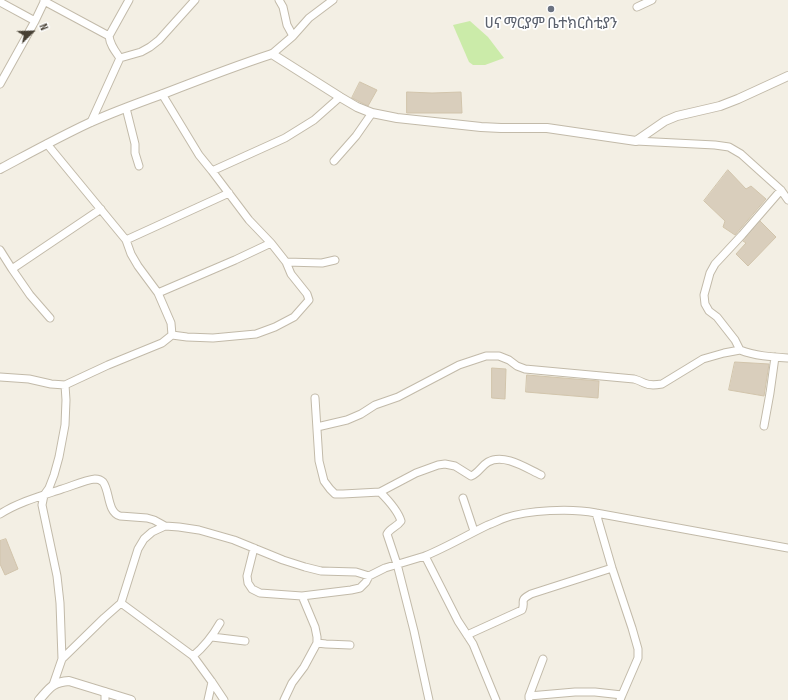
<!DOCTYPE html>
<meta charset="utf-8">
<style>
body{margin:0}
#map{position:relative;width:788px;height:700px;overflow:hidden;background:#f3efe4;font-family:"Sofia Sans Condensed",sans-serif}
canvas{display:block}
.north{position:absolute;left:12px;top:12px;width:40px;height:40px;-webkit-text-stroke:3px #fff;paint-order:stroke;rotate:67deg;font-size:11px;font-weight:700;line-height:16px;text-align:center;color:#463f33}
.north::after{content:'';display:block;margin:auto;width:14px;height:18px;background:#463f33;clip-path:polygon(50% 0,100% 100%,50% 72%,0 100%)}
</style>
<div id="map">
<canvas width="788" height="700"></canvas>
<div class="north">N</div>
</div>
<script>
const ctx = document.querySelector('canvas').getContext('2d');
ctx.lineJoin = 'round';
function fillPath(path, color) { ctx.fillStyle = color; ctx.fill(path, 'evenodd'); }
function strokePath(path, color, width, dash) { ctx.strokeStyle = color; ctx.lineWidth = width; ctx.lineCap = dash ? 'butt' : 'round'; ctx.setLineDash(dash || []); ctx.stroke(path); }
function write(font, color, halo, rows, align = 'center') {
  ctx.font = font + ' "Sofia Sans Condensed","Noto Sans Ethiopic",sans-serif'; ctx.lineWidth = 3.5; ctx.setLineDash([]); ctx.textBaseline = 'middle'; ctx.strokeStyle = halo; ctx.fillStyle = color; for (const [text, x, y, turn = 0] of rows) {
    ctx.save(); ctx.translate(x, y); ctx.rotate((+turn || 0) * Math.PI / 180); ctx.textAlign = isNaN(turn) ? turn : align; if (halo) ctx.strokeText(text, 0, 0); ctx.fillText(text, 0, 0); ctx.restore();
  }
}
const green = new Path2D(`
 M470 21 488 37 504 58 485 65H473L469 62 453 25Z`);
const building = new Path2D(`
 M360 82 377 90 368 106 352 98Z
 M407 92 432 93 461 92 462 113H407Z
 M728 170 746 189 751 186 766 199 735 235 723 227 725 221 704 201Z
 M760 221 776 237 748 266 736 254 746 243 743 241Z
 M735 362 769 364 764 396 729 390Z
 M492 368 506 369 505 399 492 398Z
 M527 375 599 381 598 398 526 392Z
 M6 539 18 569 5 575 0 564V541Z`);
const minor = new Path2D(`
 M279 0 283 7 287 25 293 36
 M44 1 109 36 129 0
 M0 2 35 21
 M637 7 652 0
 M272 54 293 36 309 18 333 0
 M120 58 141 52 150 47 159 40 195 0
 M0 84 35 21 45 0
 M162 94 199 155 212 171 285 138 314 120 340 97
 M126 108 135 144V153L139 166
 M91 122 120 58C115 51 110 45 109 36
 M636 141 715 145 729 147 741 154 781 190 788 200
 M47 144 126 240 131 254 138 266 158 293 235 260 271 243
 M334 161 356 136 372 113
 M781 190 742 235 715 264 710 273 704 295 705 304 709 311 717 317 735 340 740 350C755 356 772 357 788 358
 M126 240 229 193
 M0 250 12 269 101 209
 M286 262 322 263 335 260
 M12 269 30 295 50 318
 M172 335 187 337 213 338 256 334 275 327 294 317 309 300 307 294 291 274 286 262 271 243 249 220 212 171
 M0 377 29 379 51 384 65 385 108 365 162 343 172 335 171 323 158 293
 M315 398 319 461 324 481 330 489 335 494H343L380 492 416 473 438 465 445 464 455 466 471 476C479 473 481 466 488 462 504 453 526 468 541 475
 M764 426 770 393 775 357
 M317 427 347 420 361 414 375 405 398 397 459 365 486 356H499L509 360 517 366 525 369 634 379C638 380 640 381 644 383 650 386 656 385 662 384L703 359 724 353 740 350
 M380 492C387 499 398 511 401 521 397 527 390 528 387 534L397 564 414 631 429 700
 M463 498 474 531
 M596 513 788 548
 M0 514C19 502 41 496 62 489 72 486 85 480 95 479 98 479 101 480 103 482 110 491 107 512 120 516L147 518 154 520 165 526
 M254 548 247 576 248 583 252 589 260 593 302 596 315 627 317 637V643L304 667 292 683 284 700
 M302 596 351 590 360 588 366 582 369 576
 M121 603 193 656 212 682 224 700
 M467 635 522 610C526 601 518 601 531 594L612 568
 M212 637 245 641
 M317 643 326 644 350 645
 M193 656C205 646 212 637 220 623
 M62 659 104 618 121 603 138 549 144 539 152 532 165 526 179 527 199 530 234 540 283 560 305 567 321 571 356 572 369 576 385 568 425 556
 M53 685 62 659 60 603 57 576 42 505 44 495 49 488 54 475 59 457 65 425 66 400 65 385
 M105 692V700
 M529 696 575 692H595L622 695
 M529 698V696L543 659
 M208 700 212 682
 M496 700 473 644 458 621 425 556C447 547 467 535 488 525 494 523 499 520 505 518 528 510 571 508 596 513L612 568 632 628 638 649V658L622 695 620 700`);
const tertiary = new Path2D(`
 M0 169C30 153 59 137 89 123 113 112 138 103 163 94 199 80 235 66 272 54L340 97 357 107 372 113 397 118 481 127 501 128H547L636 141 665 121 677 116 720 106 738 99 788 76
 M39 700C49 689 52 682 69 681L131 700`);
const markers = [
 [551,9,4,"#6b7280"]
];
const worshipNames = [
 ["ሀና ማርያም ቤተክርስቲያን",551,24]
];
fillPath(green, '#cbeba9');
fillPath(building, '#d9cebc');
strokePath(building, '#d1c4ab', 1);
strokePath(minor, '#c2baa9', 9);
strokePath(tertiary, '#c2baa9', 10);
strokePath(minor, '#fff', 7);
strokePath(tertiary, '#fff', 8);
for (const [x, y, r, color] of markers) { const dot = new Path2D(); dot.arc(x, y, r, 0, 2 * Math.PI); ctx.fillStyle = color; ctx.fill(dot); strokePath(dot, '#fff', 1.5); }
write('15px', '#5b616d', '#fff', worshipNames);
</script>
